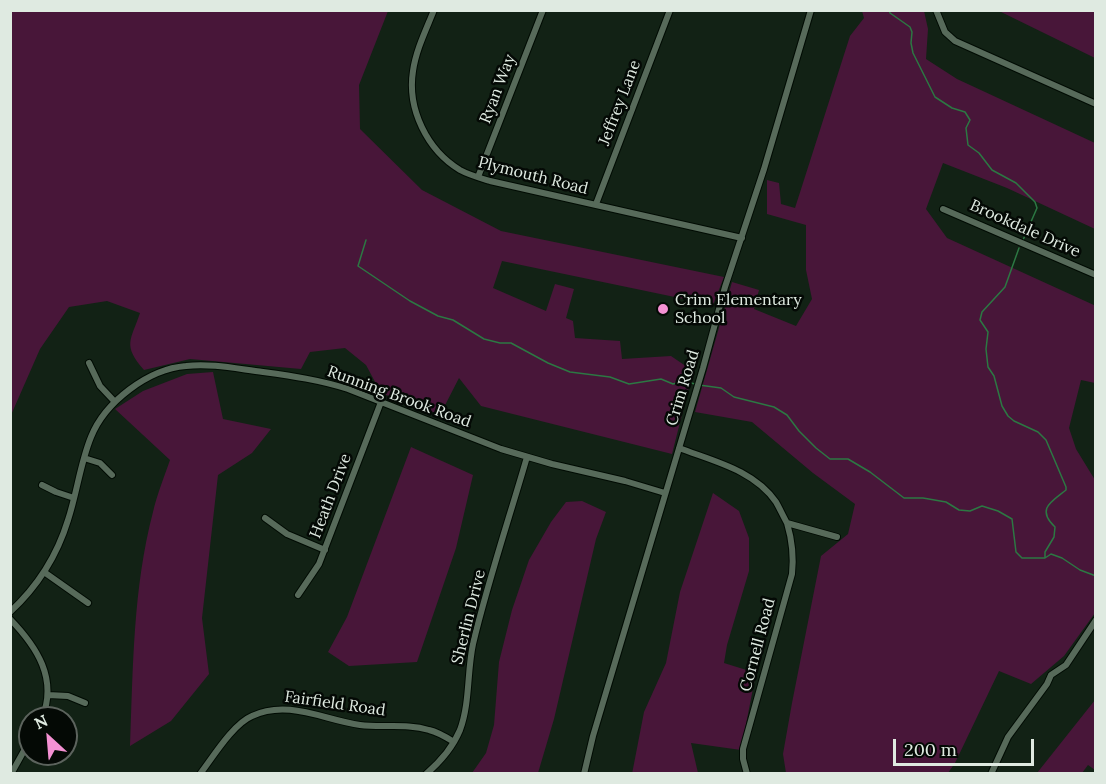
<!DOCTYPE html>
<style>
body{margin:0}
#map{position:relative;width:1106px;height:784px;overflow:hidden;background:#122215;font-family:Lora,serif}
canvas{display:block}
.frame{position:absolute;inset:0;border:12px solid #dfeae1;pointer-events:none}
.north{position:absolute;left:18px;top:706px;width:60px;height:60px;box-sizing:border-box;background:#040905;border:2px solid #5c635d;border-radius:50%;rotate:334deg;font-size:16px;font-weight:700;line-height:24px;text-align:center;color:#dfeae1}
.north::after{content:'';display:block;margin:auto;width:21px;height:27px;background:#f491d3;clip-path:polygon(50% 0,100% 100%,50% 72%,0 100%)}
.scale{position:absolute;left:893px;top:739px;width:141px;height:27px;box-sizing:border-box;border:3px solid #dfeae1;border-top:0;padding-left:8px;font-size:18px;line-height:21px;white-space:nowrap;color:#dfeae1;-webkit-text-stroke:4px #040905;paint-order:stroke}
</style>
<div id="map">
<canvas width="1106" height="784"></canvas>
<div class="frame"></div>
<div class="north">N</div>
<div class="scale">200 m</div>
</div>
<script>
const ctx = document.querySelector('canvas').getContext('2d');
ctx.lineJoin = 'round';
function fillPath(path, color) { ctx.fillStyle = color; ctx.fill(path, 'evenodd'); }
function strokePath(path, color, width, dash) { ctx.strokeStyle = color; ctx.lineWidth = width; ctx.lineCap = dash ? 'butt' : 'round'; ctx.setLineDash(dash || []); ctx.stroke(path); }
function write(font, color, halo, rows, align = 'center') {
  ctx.font = font + ' Lora,serif'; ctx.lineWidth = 5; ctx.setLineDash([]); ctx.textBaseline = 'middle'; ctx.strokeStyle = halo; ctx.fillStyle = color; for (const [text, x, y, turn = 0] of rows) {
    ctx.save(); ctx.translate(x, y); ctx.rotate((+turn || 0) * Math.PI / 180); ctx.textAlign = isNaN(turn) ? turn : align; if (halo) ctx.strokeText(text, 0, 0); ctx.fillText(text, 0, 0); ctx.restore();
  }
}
const green = new Path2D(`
 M10 11H388L359 85 360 129 422 190 501 231 724 277 713 305 502 261 493 288 546 311 555 284 574 289 566 318 573 321 575 338 620 341 622 359 671 356 693 371 672 454 481 406 459 378 440 415 381 393 366 365 345 348 310 352 301 369 190 359 144 370C122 345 131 340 140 313L107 301 69 307 40 349 11 415Z
 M862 11H924L928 29 926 59 957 79 1095 143V229L1007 188 943 163 926 209 947 238 1096 306 1095 383 1081 380 1069 428 1076 449 1095 480V613L1064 656 1031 684 999 671 955 763 948 773H786L783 754 792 703 821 556 848 534 855 504 813 473 752 422 695 412 732 282 759 290 754 309 796 326 812 299 806 270V225L767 214V180L779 183 781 204 795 208 850 36 864 18Z
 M999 11H1095V58Z
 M213 372 223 419 271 429 252 453 218 475 202 618 209 674 171 721 130 746C133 668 133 588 153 512 157 495 164 477 170 460L115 409 143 391 187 374Z
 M411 447 473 475 456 548 417 662 349 666 328 652 347 617Z
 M713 493 739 511 749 538V571L727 645 724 663 756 673 741 750 691 743 698 773 632 774 644 712 666 663 680 592Z
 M582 501 606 512 596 539 554 719 538 773H472L486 753 494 725 499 662 512 610 529 560 551 522 566 502Z
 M1095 700V770L1088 765 1082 773H1037Z`);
const stream = new Path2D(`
 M889 10 890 13 910 27 912 32 911 43 913 53 935 97 952 108 965 112 970 120 966 128 968 145 979 153 992 170 1016 183 1035 202 1037 208 1023 240
 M366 240 358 266 410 301 438 316 453 320 484 339 500 343H511L548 363 570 372 610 377 629 384 661 379 673 384 683 381 695 384
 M1019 248 1005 287 982 312 980 320 988 332 986 349 988 367 994 376 1002 406 1008 416 1014 421 1038 432 1046 440 1066 487V490C1051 502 1036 509 1055 527L1054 537 1045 552V557
 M699 385 721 388 734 397 774 407 787 415 799 431 816 448 830 459H848L870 472 904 498H923L946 502 959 510 970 511 982 506 998 511 1012 519 1016 552 1022 558H1045L1051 554 1062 558 1080 570 1096 576`);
const minor = new Path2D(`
 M434 10C426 30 416 50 413 71 407 109 427 150 460 170 469 175 480 178 490 181L742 238
 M936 10 945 32 955 41 1096 104
 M478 177 543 10
 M596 204 670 10
 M943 209 1096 275
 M89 363 100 386 115 402
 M679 448C713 461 754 470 776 502 780 509 783 516 787 523L837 537
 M84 458 100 463 112 475
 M42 485 56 492 74 498
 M265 518 287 534 325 550
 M44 572 88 603
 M298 595 319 564 381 402
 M10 612C37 587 57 556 68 520 77 493 80 464 91 437 105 402 148 369 186 366 211 363 238 369 263 372 292 376 320 380 348 389L501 449 552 464 625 481 665 493
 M10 619C37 647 58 679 42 718
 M48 695 68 696 85 703
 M11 774 30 740
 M200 774C213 757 233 724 252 716 288 699 324 720 360 725 383 728 407 723 429 730 438 732 446 737 454 742
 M426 774C440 762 453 747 460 730 470 703 467 672 473 644 488 581 509 519 527 457
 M584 774 593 736 703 368 725 287 764 169 811 10
 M747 774 743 759V749L792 574C794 556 792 540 787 523
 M991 774 1008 737 1047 684 1051 675 1066 665 1096 620`);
const markers = [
 [663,309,6,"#f491d3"]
];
const streetNames = [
 ["Ryan Way",498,89,-69],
 ["Jeffrey Lane",620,103,-69],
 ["Plymouth Road",533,176,14],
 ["Brookdale Drive",1025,229,24],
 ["Crim Road",683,388,-73],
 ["Running Brook Road",399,397,20],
 ["Heath Drive",331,496,-69],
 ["Sherlin Drive",469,617,-76],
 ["Cornell Road",758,645,-75],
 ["Fairfield Road",335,704,8]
];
const poiNames = [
 ["Crim Elementary",675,300],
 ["School",675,318]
];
fillPath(green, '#481639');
strokePath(stream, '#2c7843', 1.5);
strokePath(minor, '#010b03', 8);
strokePath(minor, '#576a5a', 6);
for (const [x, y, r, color] of markers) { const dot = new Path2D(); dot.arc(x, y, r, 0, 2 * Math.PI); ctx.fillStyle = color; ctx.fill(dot); strokePath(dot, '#040905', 2); }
write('16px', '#dfeae1', '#040905', streetNames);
write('16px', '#dfeae1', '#040905', poiNames, 'left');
</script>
